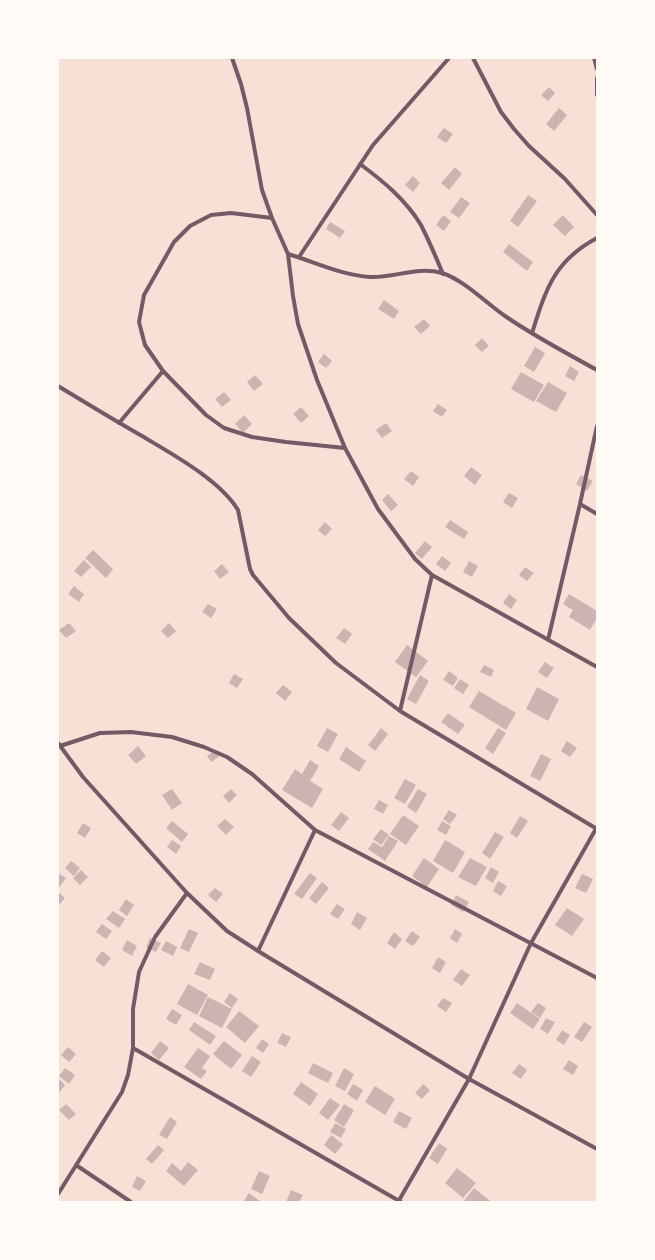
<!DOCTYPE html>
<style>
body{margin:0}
#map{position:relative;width:655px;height:1260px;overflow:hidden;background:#f7e1d7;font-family:"Zilla Slab",serif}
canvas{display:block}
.frame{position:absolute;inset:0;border:59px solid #fffaf5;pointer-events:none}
</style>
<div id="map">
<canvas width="655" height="1260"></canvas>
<div class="frame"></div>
</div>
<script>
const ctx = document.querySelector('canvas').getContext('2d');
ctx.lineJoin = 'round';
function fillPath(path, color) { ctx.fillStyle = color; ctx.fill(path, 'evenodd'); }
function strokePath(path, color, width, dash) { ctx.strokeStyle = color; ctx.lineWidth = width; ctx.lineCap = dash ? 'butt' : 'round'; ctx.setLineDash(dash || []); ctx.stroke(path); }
const building = new Path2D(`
 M549 87 555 93 548 101 541 95Z
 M559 108 567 115 554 131 546 124Z
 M444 128 453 134 446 143 437 137Z
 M455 167 462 174 449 190 441 183Z
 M413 176 420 183 413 192 405 185Z
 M528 195 537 201 518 227 510 221Z
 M461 197 470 203 459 218 450 212Z
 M443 215 451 221 444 231 436 225Z
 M563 215 574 227 565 236 553 225Z
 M330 222 345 231 340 238 326 229Z
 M509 244 533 262 527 271 503 252Z
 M384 300 399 311 394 319 378 309Z
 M424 319 430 326 421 334 414 327Z
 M482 338 489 346 482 352 475 345Z
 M535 347 545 353 534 372 524 366Z
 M324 354 332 361 326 368 318 362Z
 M570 366 579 372 574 381 565 376Z
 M521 372 544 385 534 402 511 389Z
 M255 375 263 384 254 391 247 382Z
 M548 382 567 393 556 412 536 401Z
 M224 392 231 400 222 407 215 399Z
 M438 404 447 410 442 417 433 411Z
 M301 407 309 416 301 423 293 414Z
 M244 415 252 424 243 433 235 424Z
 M386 423 392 431 382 438 376 430Z
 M471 467 482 475 475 485 464 476Z
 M411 471 419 477 413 486 404 479Z
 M581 475 593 481 587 491 576 484Z
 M509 493 518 498 512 508 503 502Z
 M388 494 398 505 391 511 382 500Z
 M450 520 468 532 464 539 445 527Z
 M325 522 332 529 325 536 318 530Z
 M425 541 432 547 422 559 415 553Z
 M93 550 113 569 106 578 85 558Z
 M442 556 451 563 445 571 436 564Z
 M84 560 91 567 81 577 74 571Z
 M469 561 478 566 472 577 463 572Z
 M222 564 229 572 220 579 214 571Z
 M525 567 534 573 527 581 519 575Z
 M74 586 84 594 79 602 68 594Z
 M509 594 517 600 511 609 503 603Z
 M569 594 597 611V618L590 630 569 617 573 610 563 604Z
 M208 604 217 609 211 618 202 612Z
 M69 623 76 631 66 638 59 630Z
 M169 623 176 631 168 638 161 631Z
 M344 628 352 634 345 644 336 638Z
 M407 645 428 661 416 677 395 662Z
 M545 662 554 668 547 678 538 672Z
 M484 665 494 670 491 677 480 672Z
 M449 671 458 678 453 686 443 680Z
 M234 674 243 679 237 688 229 683Z
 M420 675 429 681 416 704 407 699Z
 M460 679 469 685 463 694 454 688Z
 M283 685 292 692 285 701 276 693Z
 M537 687 559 699 548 721 526 709Z
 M479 691 516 713 506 730 469 707Z
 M448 713 465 725 458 734 441 722Z
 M327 728 338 734 328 752 317 746Z
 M381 728 388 734 375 751 368 745Z
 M498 728 506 733 493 754 485 748Z
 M567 741 577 748 570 757 561 751Z
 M138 746 146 756 136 764 128 755Z
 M346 747 366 761 359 772 339 759Z
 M216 750 220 756 211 762 207 756Z
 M541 754 551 759 540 781 530 776Z
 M310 760 319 766 310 781 323 789 312 808 282 790 295 769 302 774Z
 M405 779 416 785 405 804 394 798Z
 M172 789 182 803 172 810 162 795Z
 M231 789 237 795 229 803 223 796Z
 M418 789 427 794 416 813 407 807Z
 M379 800 388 805 383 814 374 809Z
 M449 810 457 815 450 824 443 819Z
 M341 812 349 818 339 831 331 825Z
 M403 815 419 826 406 845 390 834Z
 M520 816 528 821 517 838 510 833Z
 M225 819 234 827 226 835 217 826Z
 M172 821 188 834 182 842 166 828Z
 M442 821 451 826 446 835 437 830Z
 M83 823 91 828 85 838 77 833Z
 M381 829 389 835 381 845 373 839Z
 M495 832 504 837 490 859 482 853Z
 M389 836 398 841 385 861 368 849 373 842 382 847Z
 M172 840 181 846 176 854 167 847Z
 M445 840 465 852 453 873 433 861Z
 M424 858 439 869 427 887 412 876Z
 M470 858 487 867 476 886 458 877Z
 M71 861 80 868 74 876 65 868Z
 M491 867 499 872 493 883 485 878Z
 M81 870 88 877 80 885 73 878Z
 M58 873 66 878 58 889Z
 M310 873 317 878 302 899 294 894Z
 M582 874 593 879 586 893 575 888Z
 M498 881 507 886 501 896 493 891Z
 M322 882 329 888 316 904 309 898Z
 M215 888 223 894 216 902 208 895Z
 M58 892 65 898 58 906Z
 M456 895 469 902 463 912 451 905Z
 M126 899 134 905 127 916 119 910Z
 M337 904 345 909 338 919 330 914Z
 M567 908 584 919 572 936 555 925Z
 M113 911 125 919 119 928 106 919Z
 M357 912 367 918 360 930 351 924Z
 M102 924 112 931 106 939 96 932Z
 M189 929 198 933 189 952 180 948Z
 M455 929 462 934 457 943 450 938Z
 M412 931 420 937 413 946 405 941Z
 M394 932 402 939 395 949 387 943Z
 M150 938 161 943 156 952 146 947Z
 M127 940 137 946 132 956 122 950Z
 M166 941 177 947 173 956 161 950Z
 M102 951 111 958 104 967 95 960Z
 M438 957 446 962 440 973 432 968Z
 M200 962 215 969 210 980 194 974Z
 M461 969 470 975 462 986 453 980Z
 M188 984 208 995 197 1015 177 1004Z
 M230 993 238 999 232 1008 224 1002Z
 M208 997 232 1009 222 1028 199 1016Z
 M443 998 452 1003 446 1012 437 1006Z
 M517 1003 540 1019 533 1029 510 1013Z
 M538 1003 546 1008 540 1018 531 1012Z
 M172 1009 182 1015 176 1025 166 1019Z
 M239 1011 259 1026 245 1043 226 1027Z
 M546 1018 555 1022 548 1034 540 1029Z
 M194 1022 216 1036 210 1045 189 1030Z
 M584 1022 592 1027 582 1042 574 1037Z
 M562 1030 570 1035 564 1045 556 1040Z
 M282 1033 291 1037 286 1047 277 1043Z
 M262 1039 269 1044 263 1053 256 1048Z
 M160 1041 169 1048 159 1060 151 1053Z
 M224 1041 242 1055 231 1069 213 1054Z
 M68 1047 76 1054 69 1062 61 1055Z
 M198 1048 210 1056 202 1068 207 1071 201 1079 184 1067Z
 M252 1056 261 1062 251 1077 242 1071Z
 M569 1060 578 1066 573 1075 563 1069Z
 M313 1063 333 1073 328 1083 308 1073Z
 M519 1064 527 1070 521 1079 512 1073Z
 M65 1068 75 1075 69 1084 59 1076Z
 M344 1068 354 1074 345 1091 335 1086Z
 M58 1078 65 1085 58 1094Z
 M301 1082 318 1094 310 1106 293 1094Z
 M353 1084 363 1090 357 1101 347 1094Z
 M423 1084 430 1090 422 1099 415 1093Z
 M375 1086 395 1099 385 1115 365 1102Z
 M330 1098 340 1105 328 1120 319 1113Z
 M66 1104 76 1114 69 1120 59 1110Z
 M344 1104 354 1110 344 1127 334 1120Z
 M399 1111 412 1118 406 1129 393 1122Z
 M170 1117 177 1122 167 1139 159 1135Z
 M335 1123 346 1129 341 1138 330 1132Z
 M331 1135 343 1144 335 1154 324 1145Z
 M439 1143 447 1149 438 1164 429 1158Z
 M158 1145 164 1150 152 1164 146 1159Z
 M188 1162 198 1170 184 1186 166 1171 172 1163 181 1171Z
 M457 1168 476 1183 463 1198 445 1183Z
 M259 1171 270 1176 262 1194 251 1189Z
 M137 1176 146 1181 140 1191 132 1187Z
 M474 1188 492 1202H463Z
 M291 1190 303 1195 299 1202H286Z
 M249 1193 261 1202H243Z`);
const minor = new Path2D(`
 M232 58 241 84 247 108 262 190 272 218 288 254 293 296 298 324 317 380 345 448 378 509 415 559 432 575 597 667
 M473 58 501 112 514 129 529 146 565 179 597 215
 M594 58 597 69
 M597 78V95
 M360 164C383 181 406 200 421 225 429 241 436 257 443 274
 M272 218 231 213 211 215 190 226 174 242 144 295 139 322 145 345 163 371 206 415 224 428 252 437 286 442 345 448
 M288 254C315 262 341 275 370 277 395 278 417 266 442 273 464 280 486 303 505 316 534 336 566 353 597 370
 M299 257 373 145 449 58
 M532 333C546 289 554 261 597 238
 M58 386C86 403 114 420 142 436 172 454 220 480 238 510L250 569 253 575 289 618 336 663 400 711 597 829
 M119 423 163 371
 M580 504 597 514
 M548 640 580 504 597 426
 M400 711 432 575
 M58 743 83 777 187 893 227 931 258 951 469 1079 597 1149
 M60 746 100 733 131 732 172 737 204 747 227 757 252 774 315 830 597 978
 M258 951 315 830
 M133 1048 401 1202
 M76 1165 131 1202
 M58 1194 122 1092 128 1075 133 1048V1009L139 972 155 937 187 893
 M398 1202 469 1079 531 943 597 827`);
fillPath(building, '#ccb4b1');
strokePath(minor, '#755966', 4);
</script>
